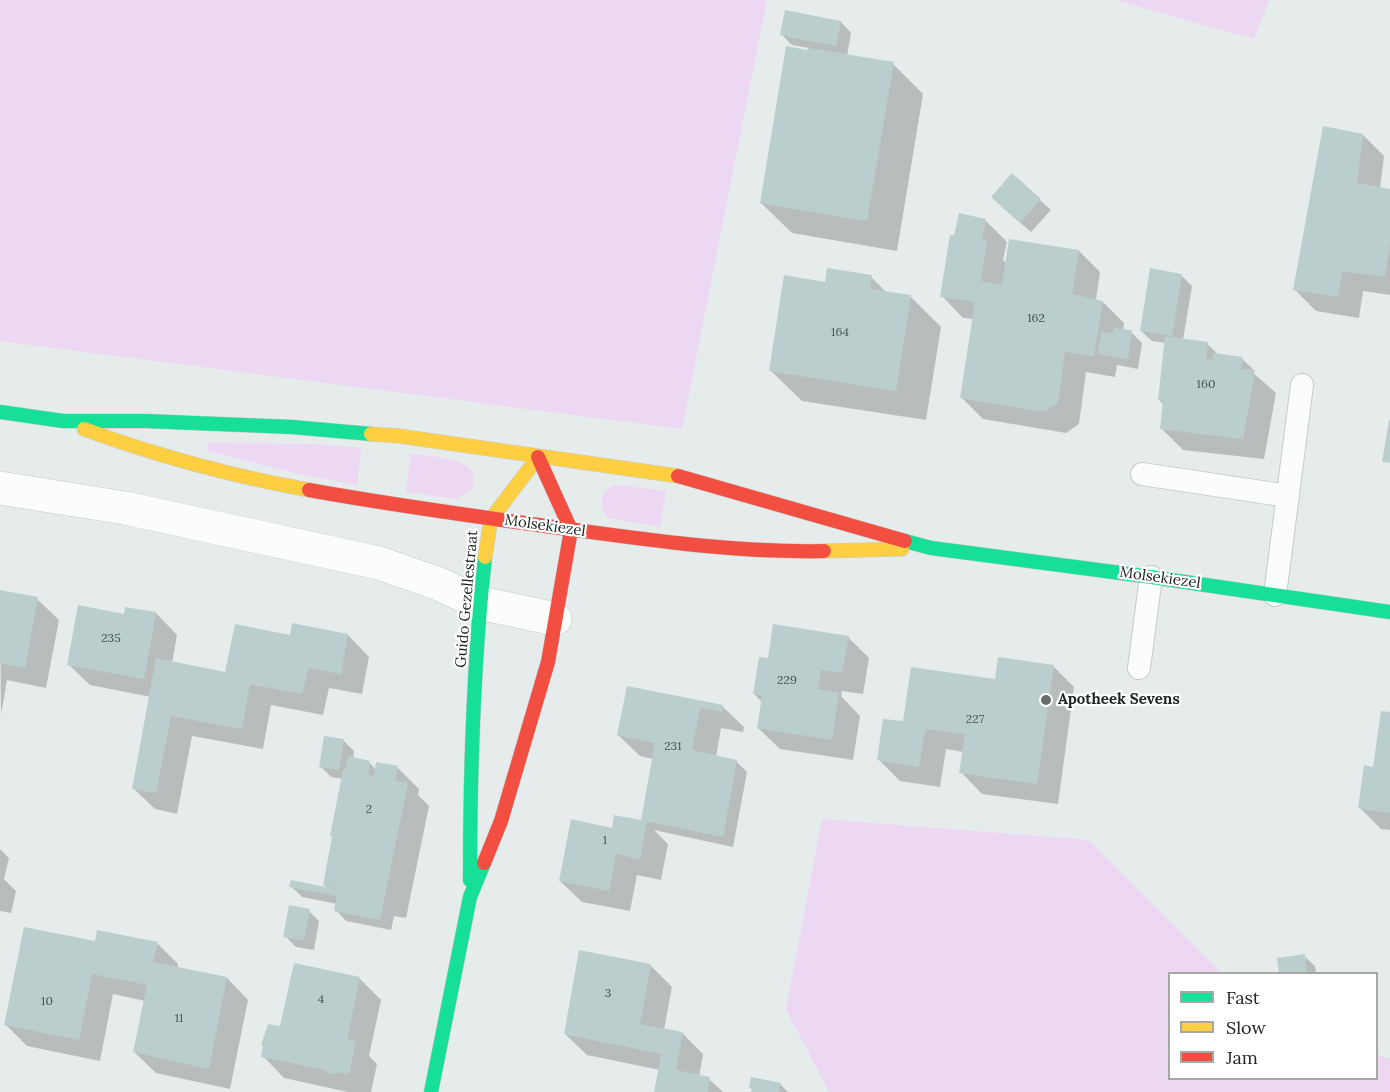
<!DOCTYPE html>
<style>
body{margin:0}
#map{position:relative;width:1390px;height:1092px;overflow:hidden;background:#e6ecec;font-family:Lora,serif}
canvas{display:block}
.legend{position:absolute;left:1168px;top:972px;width:210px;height:108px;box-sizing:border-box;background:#fff;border:2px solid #a6a8a8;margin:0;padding:8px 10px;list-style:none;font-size:18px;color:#212626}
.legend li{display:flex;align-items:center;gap:12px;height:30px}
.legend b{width:30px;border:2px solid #a6a8a8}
</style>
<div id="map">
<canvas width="1390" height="1092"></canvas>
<ul class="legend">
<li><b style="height:8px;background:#16e098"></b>Fast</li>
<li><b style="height:8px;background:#ffcf43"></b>Slow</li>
<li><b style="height:8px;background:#f24e42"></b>Jam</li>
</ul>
</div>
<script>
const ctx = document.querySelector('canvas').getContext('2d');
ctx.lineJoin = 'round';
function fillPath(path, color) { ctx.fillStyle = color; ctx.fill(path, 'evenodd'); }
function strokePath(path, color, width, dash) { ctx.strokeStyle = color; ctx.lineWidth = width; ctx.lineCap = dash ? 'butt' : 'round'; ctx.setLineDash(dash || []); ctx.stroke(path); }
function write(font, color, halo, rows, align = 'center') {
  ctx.font = font + ' Lora,serif'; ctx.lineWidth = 4.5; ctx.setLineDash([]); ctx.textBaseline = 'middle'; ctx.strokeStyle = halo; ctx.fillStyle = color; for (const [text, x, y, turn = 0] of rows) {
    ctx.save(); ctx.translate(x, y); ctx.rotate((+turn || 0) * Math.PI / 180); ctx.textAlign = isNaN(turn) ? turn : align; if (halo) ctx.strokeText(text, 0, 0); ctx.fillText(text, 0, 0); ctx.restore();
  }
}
const green = new Path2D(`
 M0 0H767L682 429 0 341Z
 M1115 0H1269L1254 39Z
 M209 443 314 444 361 448 357 485 294 473 207 451V445Z
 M411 454C430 457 488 456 471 490L456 499 406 492Z
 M617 485 666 491 660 527 608 518C598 505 599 489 617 485Z
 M822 819 1089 840 1222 973 1170 974V1078H1376L1377 1054 1390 1059V1092H829L786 1009Z`);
const shadow = new Path2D(`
 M841 22 851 33 847 56 893 64 923 94 897 251 792 233 761 203 809 48 792 45 781 34Z
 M1363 135 1384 156 1380 188 1390 190V295L1363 291 1359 318 1316 311 1295 290Z
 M1040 200 1051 210 1031 232 1003 208Z
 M985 220 1007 242 1003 260 1007 263 1079 251 1100 272 1096 300 1103 302 1124 323 1123 331 1131 332 1142 343 1138 369 1117 365 1115 377 1086 372 1079 424 1066 433 983 419 961 397 974 319 963 318 942 296Z
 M1181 275 1192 286 1183 340 1207 344 1218 354 1242 359 1253 369 1252 372 1276 393 1264 459 1183 450 1162 429 1164 405 1159 400 1166 343 1152 341 1141 331Z
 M871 277 887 293 911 297 941 327 926 420 802 401 771 371 826 284Z
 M0 591 37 599 59 620 46 688 7 680 1 715Z
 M156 613 177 635 172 663 226 673 291 637 348 635 369 657 362 694 329 688 323 715 271 705 263 749 192 736 177 814 155 809 133 788 151 697 90 685 68 664 125 615Z
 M848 637 869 658 863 694 842 691 841 696 860 716 853 760 780 749 758 728 762 702 754 694 769 660Z
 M1053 666 1074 687 1058 804 982 794 961 772 964 752 946 749 940 787 900 781 879 760 905 723 996 680Z
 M628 688 722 706 744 727 743 732 721 728 716 757 736 761 747 772 733 847 654 830 668 844 661 880 637 875 630 911 582 902 560 881 613 830 646 823 653 759 640 756 618 735Z
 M1390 714V830L1381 829 1360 808 1374 768Z
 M326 738 344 741 354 751 353 759 369 762 376 770 397 767 419 789 418 795 429 806 406 918 394 916 391 930 346 921 336 910 337 904 302 897 291 886 329 889 324 885 343 779 331 777 320 766Z
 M0 849 9 858 4 879 16 891 11 913 0 911Z
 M309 911 319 921 314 950 296 947 285 936Z
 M96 942 157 943 178 964V968L227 978 248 1000 230 1089 156 1073 134 1052 145 1001 113 994 100 1061 27 1046 6 1025Z
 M1304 956 1315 966 1316 974H1281Z
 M651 966 672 987 664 1030 682 1033 703 1054 699 1077 709 1079 723 1092H655L660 1070 587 1055 565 1034Z
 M359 978 381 1000 369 1056 377 1064 371 1092H348L284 1078 263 1056 282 1028Z
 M753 1079 780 1084 788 1092H752Z`);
const building = new Path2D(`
 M785 10 841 21 836 46 780 35Z
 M786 46 807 50 808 48 894 62 867 221 760 203Z
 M1323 126 1363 134 1357 183 1390 189V243L1385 277 1342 271 1338 297 1293 290Z
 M1012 173 1041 199 1020 223 991 197Z
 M959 213 986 219 982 240 987 241 981 281 1002 285 1009 239 1079 250 1072 294 1103 301 1094 356 1065 352 1058 403 1044 412 960 398 975 302 940 297 950 235H954Z
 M827 268 872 275 870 289 911 295 896 391 769 371 784 275 825 282Z
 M1150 268 1182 274 1172 336 1140 331Z
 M1114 328 1132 330 1128 359 1098 354 1101 332 1112 333Z
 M1165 336 1208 342 1206 359 1213 360 1214 353 1243 357 1241 369 1255 370 1243 439 1160 429 1163 401 1158 400Z
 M1389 420H1390V463L1382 462Z
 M0 590 38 597 25 668 0 663Z
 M78 605 124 614 125 607 156 612 144 679 67 665Z
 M292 623 348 634 341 674 308 668 302 694 250 684 242 729 171 716 156 793 132 789 156 658 225 672 235 624 290 635Z
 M773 624 849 636 842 673 821 670 818 689 839 693 832 740 757 728 762 696 753 694 759 657 768 658Z
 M998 657 1054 665 1037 784 959 773 965 734 925 729 919 767 877 760 883 719 903 721 911 667 995 679Z
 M627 686 723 705 722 712 700 708 692 750 737 760 723 837 647 821 640 859 616 854 609 891 559 881 571 819 612 828 614 815 641 820 655 743 617 735Z
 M1381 711 1390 712V813L1358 808 1364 765 1373 767Z
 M324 736 344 739 339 770 319 767Z
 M348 756 370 761 368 775 374 776 376 762 398 766 395 781 408 783 380 920 334 911 337 896 289 887 291 880 341 890 323 885 332 837 330 836 343 770H345Z
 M289 905 310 909 304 940 283 937Z
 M24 927 95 941 97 930 158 942 153 962 227 977 209 1069 133 1052 147 985 118 979 92 974 79 1040 4 1025Z
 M579 950 651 964 640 1024 683 1032 676 1070 710 1077 708 1092H654L661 1054 564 1034Z
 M1305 954 1307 974H1279L1277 958Z
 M294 963 360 977 347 1040 356 1041 349 1074 335 1072V1074L326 1072V1070L261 1057 263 1045H261L268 1024 280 1026Z
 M751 1077 781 1083 779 1092H751L752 1089 749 1088Z`);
const lane = new Path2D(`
 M1142 474 1288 496
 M1275 595 1302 385
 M1139 668 1151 577`);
const street = new Path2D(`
 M0 488 125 508 379 563 439 584 480 603 555 619`);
const fast = new Path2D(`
 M0 412 63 421H145L292 427 371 434
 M905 541 931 548 1151 577 1390 612
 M470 880C470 772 473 664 485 557
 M431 1092 470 897 484 863`);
const slow = new Path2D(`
 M84 429C157 456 232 476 309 490
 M371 434 399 436 678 476
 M824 551 902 549
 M485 557 491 519 538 457`);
const jam = new Path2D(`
 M678 476 905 541
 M309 490C397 506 486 518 575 530 657 541 740 553 824 551
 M484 863 501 821 548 662 571 530 538 457`);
const markers = [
 [1046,700,6,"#666b6b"]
];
const numberNames = [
 ["162",1036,319],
 ["164",840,333],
 ["160",1206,385],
 ["235",111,639],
 ["229",787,681],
 ["227",975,720],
 ["231",673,747],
 ["2",369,810],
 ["1",605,841],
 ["3",608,994],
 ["4",321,1000],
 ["10",47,1002],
 ["11",179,1019]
];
const streetNames = [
 ["Molsekiezel",545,526,8],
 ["Molsekiezel",1160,578,8],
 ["Guido Gezellestraat",467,599,-85]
];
const poiNames = [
 ["Apotheek Sevens",1058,700]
];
fillPath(green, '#ecd8f2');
fillPath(shadow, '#0003');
fillPath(building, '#bbcece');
strokePath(lane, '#c4caca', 24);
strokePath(street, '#c4caca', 34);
strokePath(fast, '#c4caca', 15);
strokePath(slow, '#c4caca', 15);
strokePath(jam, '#c4caca', 15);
strokePath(lane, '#fbfcfc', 22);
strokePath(street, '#fbfcfc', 33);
strokePath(fast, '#16e098', 14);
strokePath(slow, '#ffcf43', 14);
strokePath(jam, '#f24e42', 14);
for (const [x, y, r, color] of markers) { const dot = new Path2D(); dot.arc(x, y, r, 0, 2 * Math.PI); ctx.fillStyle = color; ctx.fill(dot); strokePath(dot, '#fff', 2); }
write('12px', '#485050', null, numberNames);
write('15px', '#212626', '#fff', streetNames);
write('bold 15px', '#212626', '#fff', poiNames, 'left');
</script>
